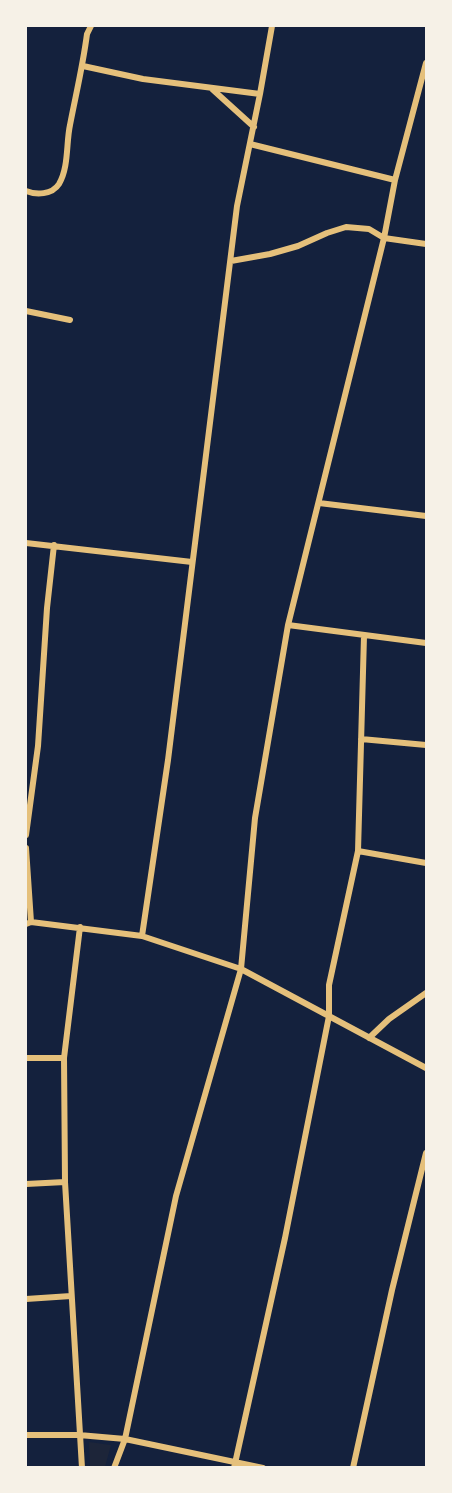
<!DOCTYPE html>
<style>
body{margin:0}
#map{position:relative;width:452px;height:1493px;overflow:hidden;background:#14213d;font-family:"Noto Sans",sans-serif}
canvas{display:block}
.frame{position:absolute;inset:0;border:27px solid #f6f1e7;pointer-events:none}
</style>
<div id="map">
<canvas width="452" height="1493"></canvas>
<div class="frame"></div>
</div>
<script>
const ctx = document.querySelector('canvas').getContext('2d');
ctx.lineJoin = 'round';
function fillPath(path, color) { ctx.fillStyle = color; ctx.fill(path, 'evenodd'); }
function strokePath(path, color, width, dash) { ctx.strokeStyle = color; ctx.lineWidth = width; ctx.lineCap = dash ? 'butt' : 'round'; ctx.setLineDash(dash || []); ctx.stroke(path); }
const green = new Path2D(`
 M89 1442 111 1445 105 1467H90Z`);
const minor = new Path2D(`
 M83 66 143 79 260 94
 M211 88 254 127
 M250 144 395 180
 M26 191C36 195 52 195 59 184 69 167 66 143 70 125 76 94 83 65 87 34L91 26
 M231 261 270 254 298 246 327 233 346 227 369 229 384 238 426 244
 M26 311 70 320
 M319 503 426 516
 M26 543 192 562
 M288 625 426 643
 M361 739 426 745
 M26 835 38 746 47 608 54 545
 M26 848 31 922
 M358 851 426 863
 M26 924 31 922 142 936 241 969 426 1068
 M80 927 64 1058 65 1182 82 1468
 M142 936 168 760 237 206 260 94 272 26
 M369 1038 389 1019 426 993
 M26 1058H64
 M26 1184 65 1182
 M26 1299 71 1296
 M26 1435H79L125 1439 263 1468
 M114 1468 125 1439 176 1196 241 969 255 818 288 625 384 238 395 180 426 63
 M234 1468 285 1238 329 1016V985L358 851 364 636
 M353 1468 392 1290 426 1153`);
fillPath(green, '#1d2539');
strokePath(minor, '#e5c07b', 6);
</script>
